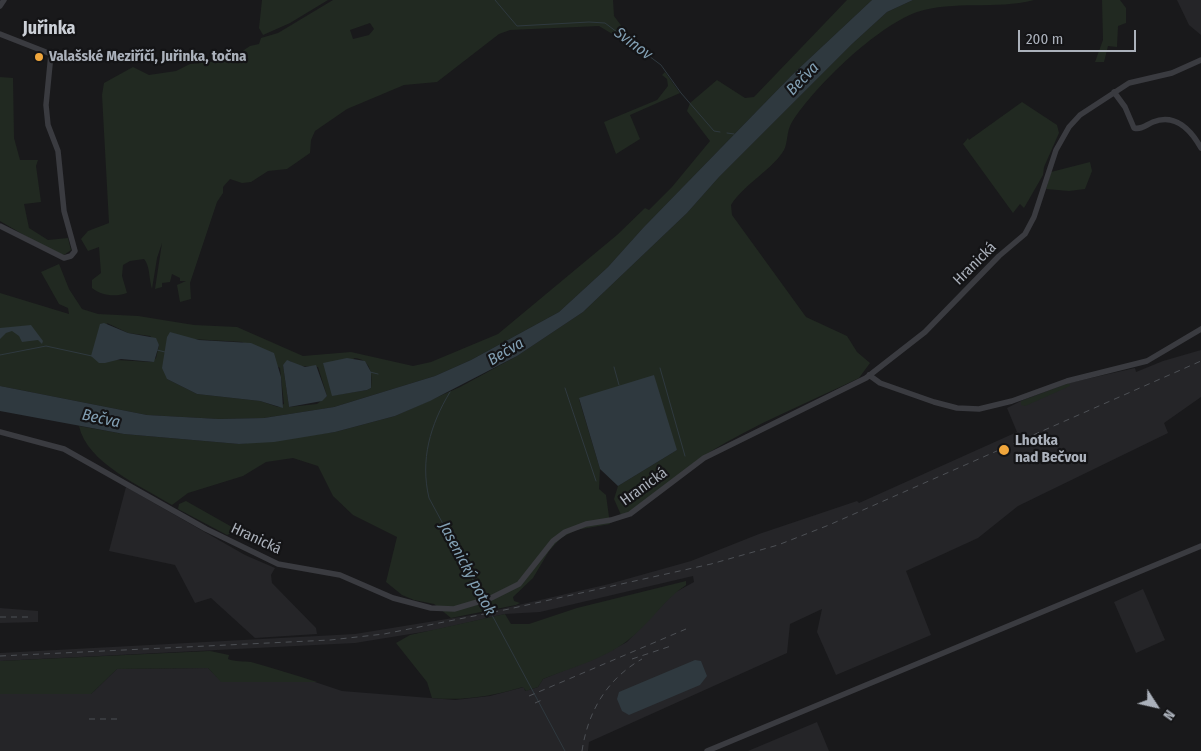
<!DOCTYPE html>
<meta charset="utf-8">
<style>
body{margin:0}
#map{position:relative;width:1201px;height:751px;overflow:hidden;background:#19191b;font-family:"Fira Sans Condensed",sans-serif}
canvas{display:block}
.north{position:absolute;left:1131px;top:681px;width:50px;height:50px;-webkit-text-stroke:4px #141416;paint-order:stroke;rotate:125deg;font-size:14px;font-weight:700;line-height:20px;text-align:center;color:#abb1bb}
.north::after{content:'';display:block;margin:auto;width:18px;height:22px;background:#abb1bb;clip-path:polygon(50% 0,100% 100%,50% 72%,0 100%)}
.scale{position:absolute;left:1018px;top:30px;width:118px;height:22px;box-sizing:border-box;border:2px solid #abb1bb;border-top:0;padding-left:6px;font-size:15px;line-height:18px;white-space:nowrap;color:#abb1bb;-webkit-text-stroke:4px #141416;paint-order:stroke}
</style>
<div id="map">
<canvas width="1201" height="751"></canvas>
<div class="north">N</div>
<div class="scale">200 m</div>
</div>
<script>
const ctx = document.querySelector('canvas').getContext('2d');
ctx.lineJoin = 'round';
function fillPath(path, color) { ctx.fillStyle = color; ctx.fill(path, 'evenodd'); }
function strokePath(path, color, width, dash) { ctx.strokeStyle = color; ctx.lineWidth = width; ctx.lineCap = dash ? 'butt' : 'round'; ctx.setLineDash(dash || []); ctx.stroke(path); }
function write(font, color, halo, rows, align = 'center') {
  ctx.font = font + ' "Fira Sans Condensed",sans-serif'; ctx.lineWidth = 4.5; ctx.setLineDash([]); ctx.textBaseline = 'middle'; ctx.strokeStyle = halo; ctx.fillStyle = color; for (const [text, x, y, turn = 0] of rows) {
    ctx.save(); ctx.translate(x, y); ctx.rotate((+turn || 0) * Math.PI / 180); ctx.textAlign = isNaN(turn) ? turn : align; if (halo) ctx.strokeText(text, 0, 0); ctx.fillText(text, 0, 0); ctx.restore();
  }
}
const built = new Path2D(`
 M1177 0H1201V35L1189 25Z
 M1201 350V397L1164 423 1168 433 1018 506 978 538 906 571 931 635 836 675 817 632 822 609 790 624 787 653 589 742 588 751H0V694H91L117 669 208 668 222 682H315L342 691 455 700 490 696 524 687 525 691 538 687 543 679 604 654 627 642 674 593 694 582 693 576 540 612 505 614 435 630 355 643 0 661V653L355 634 484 613 609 584 691 561 759 534 857 501 859 503 1017 432 1007 408 1021 401 1069 383 1135 368 1136 372 1163 361Z
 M126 487 245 555 275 568 271 575 272 583 316 628 317 634 255 638 211 598 195 603 175 565 109 551Z
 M1143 589 1165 640 1136 653 1114 602Z
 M0 608 38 611V622L0 623Z
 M817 722 829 751H748Z`);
const green = new Path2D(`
 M262 0H328L290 23 263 35 259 28Z
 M333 0H613L614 16 629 36 624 41 599 26 510 30 499 34 437 82 404 85 347 109 315 131 311 140 310 153 287 169 268 171 251 182 242 183 230 179 223 187V193L217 202 190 283 191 299 180 302 177 285 186 281H180V278L172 274 170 282 162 283V287L155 289 162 243 157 258 152 289C149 280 150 265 144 259L130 261 123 265 122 276 127 293C115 297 102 296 92 288V280L101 273 99 247 88 251 81 239 88 231 109 223 102 95 104 83 133 67 149 75 176 71 190 64 229 60 250 46 259 44 261 38 278 33ZM370 23 374 29 369 35 353 39 350 30Z
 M847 0H872L793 74 643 228 608 267 559 312 471 360 435 376 334 407 264 418 219 419 147 415 0 386V293L69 314 68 308 59 304 41 272 59 264 69 289 82 309 98 314 138 316 194 325 237 327 303 356 351 352 413 366 431 362 498 334 617 235 645 208 649 210 672 187 710 141 687 111 690 103 717 80 745 98 754 97ZM107 323 128 333 150 336 159 345 156 358 151 362 117 360ZM192 339 242 342 280 368 284 404 278 407 260 401 197 394 167 379ZM354 358C370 359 373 373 371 388L367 390 336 395ZM290 361 299 366 318 367 327 396 317 404 289 407 283 365Z
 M913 0H1034C995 10 954 0 917 12 876 27 816 85 792 122 786 132 788 143 784 150 773 169 743 185 731 205L732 215 806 317 847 336 857 352 870 363 859 378C809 402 755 424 708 453 680 470 652 506 621 515L614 499 618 486 677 450 579 399 600 469 599 489 606 495 610 524 576 530 561 538 549 551 533 578 513 597 514 601 520 603 516 605 451 618 434 604 414 600 402 595 386 582 397 537 353 515 333 496 318 466 293 458 266 462 243 476 188 493 172 505C141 486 87 463 79 426L124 434 239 444 335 432 395 416 460 387 517 356 583 312 687 213 719 177 852 44 887 12Z
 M1102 0H1120L1126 8V23L1118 26 1117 47 1108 46 1104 62H1095L1103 40Z
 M665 72 680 93 630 115 640 139 616 154 604 122 657 100 668 86 667 79 662 75Z
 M0 77 13 78 14 138 20 160H38L36 166 41 202 24 204 29 228 48 240 68 238 71 250 64 255 51 251 0 221Z
 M1022 102 1057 125 1059 133 1044 167 1043 175 1024 208 1020 204 1013 213 963 144 968 138 969 140Z
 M1090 162 1092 171 1085 189 1069 191 1046 189 1051 172Z
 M1069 383 1070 386 1025 406 1021 405V401Z
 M186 501 232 527 234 532 227 535 178 509 179 504Z
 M686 581V585C663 600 649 625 627 641 604 659 570 668 543 679L538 687 526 691 523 687C492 696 464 701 432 698L427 682 396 643 410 635 505 614 511 624H529L577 608Z
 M210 651 229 655 228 659C235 662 244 661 251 662 273 668 295 675 317 682H221L208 668 117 669 91 694H0V661Z`);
const water = new Path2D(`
 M872 0H913L887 12 852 44 719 177 687 213 583 312 517 356 430 401 395 416 335 432 274 442 239 444 124 434 0 411V386L147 415 219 419 264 418 334 407 435 376 471 360 559 312 608 267 643 228 793 74Z
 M104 323 128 333 156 338 159 345 154 362 121 359 105 363H99L91 356 100 324Z
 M31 325 43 341 42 344 38 340 22 342 19 336 12 331 6 333 0 339V328Z
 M170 332 199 340 251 343 274 353 281 377 283 408 260 401 197 394 167 379 162 368 167 337Z
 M347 358 365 361 371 372V388L367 390 332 396 323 363Z
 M287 360 305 367 316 365 327 396 322 401 289 407 283 365Z
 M654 375 677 450 618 486 600 469 579 398Z
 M695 660 701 661 707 676 700 685 629 715 622 711 617 699 619 692Z`);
const stream = new Path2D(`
 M495 0 517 26 589 22 605 23 661 65 681 93 714 131 720 132
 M727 133 734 134
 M157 350 165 352
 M0 355 46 346 92 356
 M614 367 619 385
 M660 368 685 456
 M370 372 378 374
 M565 388 596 481
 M450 392C430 425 420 460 429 498L483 598
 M485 602 565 751`);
const minor = new Path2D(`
 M0 6 4 0
 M0 34 51 54 46 105 48 125 58 151 64 211 75 251 71 256 64 258 0 226
 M1114 92 1125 107 1134 128C1141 130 1146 125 1153 122 1175 113 1191 130 1201 148
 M869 375 880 383 934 402 957 408 979 409 1012 401 1067 381 1147 361 1201 329
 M0 432 64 449 206 529 278 564 340 575 393 598 431 608 454 609 491 598 519 584 553 541 565 532 586 524 611 520 630 514 704 458 866 378 925 332 999 256 1025 234 1034 217 1056 150 1069 127 1080 115 1129 83 1172 73 1201 60
 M707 751 1201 546`);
const rail = new Path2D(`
 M0 617H31
 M0 656 330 640 384 634 509 609 711 564 778 545 829 525 1201 361
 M632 659 671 646
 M529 696 686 629
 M535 703 542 700
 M89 719H120
 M582 751C588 711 607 679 642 659`);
const markers = [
 [39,57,5,"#f0a63c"],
 [1004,450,6,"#f0a63c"]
];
const poiNames = [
 ["Valašské Meziříčí, Juřinka, točna",49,57],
 ["Lhotka",1015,441],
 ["nad Bečvou",1015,458]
];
const streetNames = [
 ["Hranická",975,264,-45],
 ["Hranická",644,487,-36],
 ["Hranická",256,539,25]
];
const waterNames = [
 ["Svinov",633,44,37],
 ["Bečva",803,79,-46],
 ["Bečva",506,352,-31],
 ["Bečva",101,419,12],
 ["Jasenický potok",467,569,62]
];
const quarterNames = [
 ["Juřinka",49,29]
];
fillPath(built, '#252528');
fillPath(green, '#212921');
fillPath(water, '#2f393f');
strokePath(stream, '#2f393f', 1);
strokePath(minor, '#3a3b40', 5.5);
strokePath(rail, '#4d5055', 1, [6, 5]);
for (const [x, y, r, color] of markers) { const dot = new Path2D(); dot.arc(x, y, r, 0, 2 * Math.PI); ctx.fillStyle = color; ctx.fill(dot); strokePath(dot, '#141416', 2); }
write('bold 15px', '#abb1bb', '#141416', poiNames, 'left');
write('15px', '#abb1bb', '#141416', streetNames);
write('italic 16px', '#83a1b5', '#141416', waterNames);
write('bold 18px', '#ccd0d7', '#141416', quarterNames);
</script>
